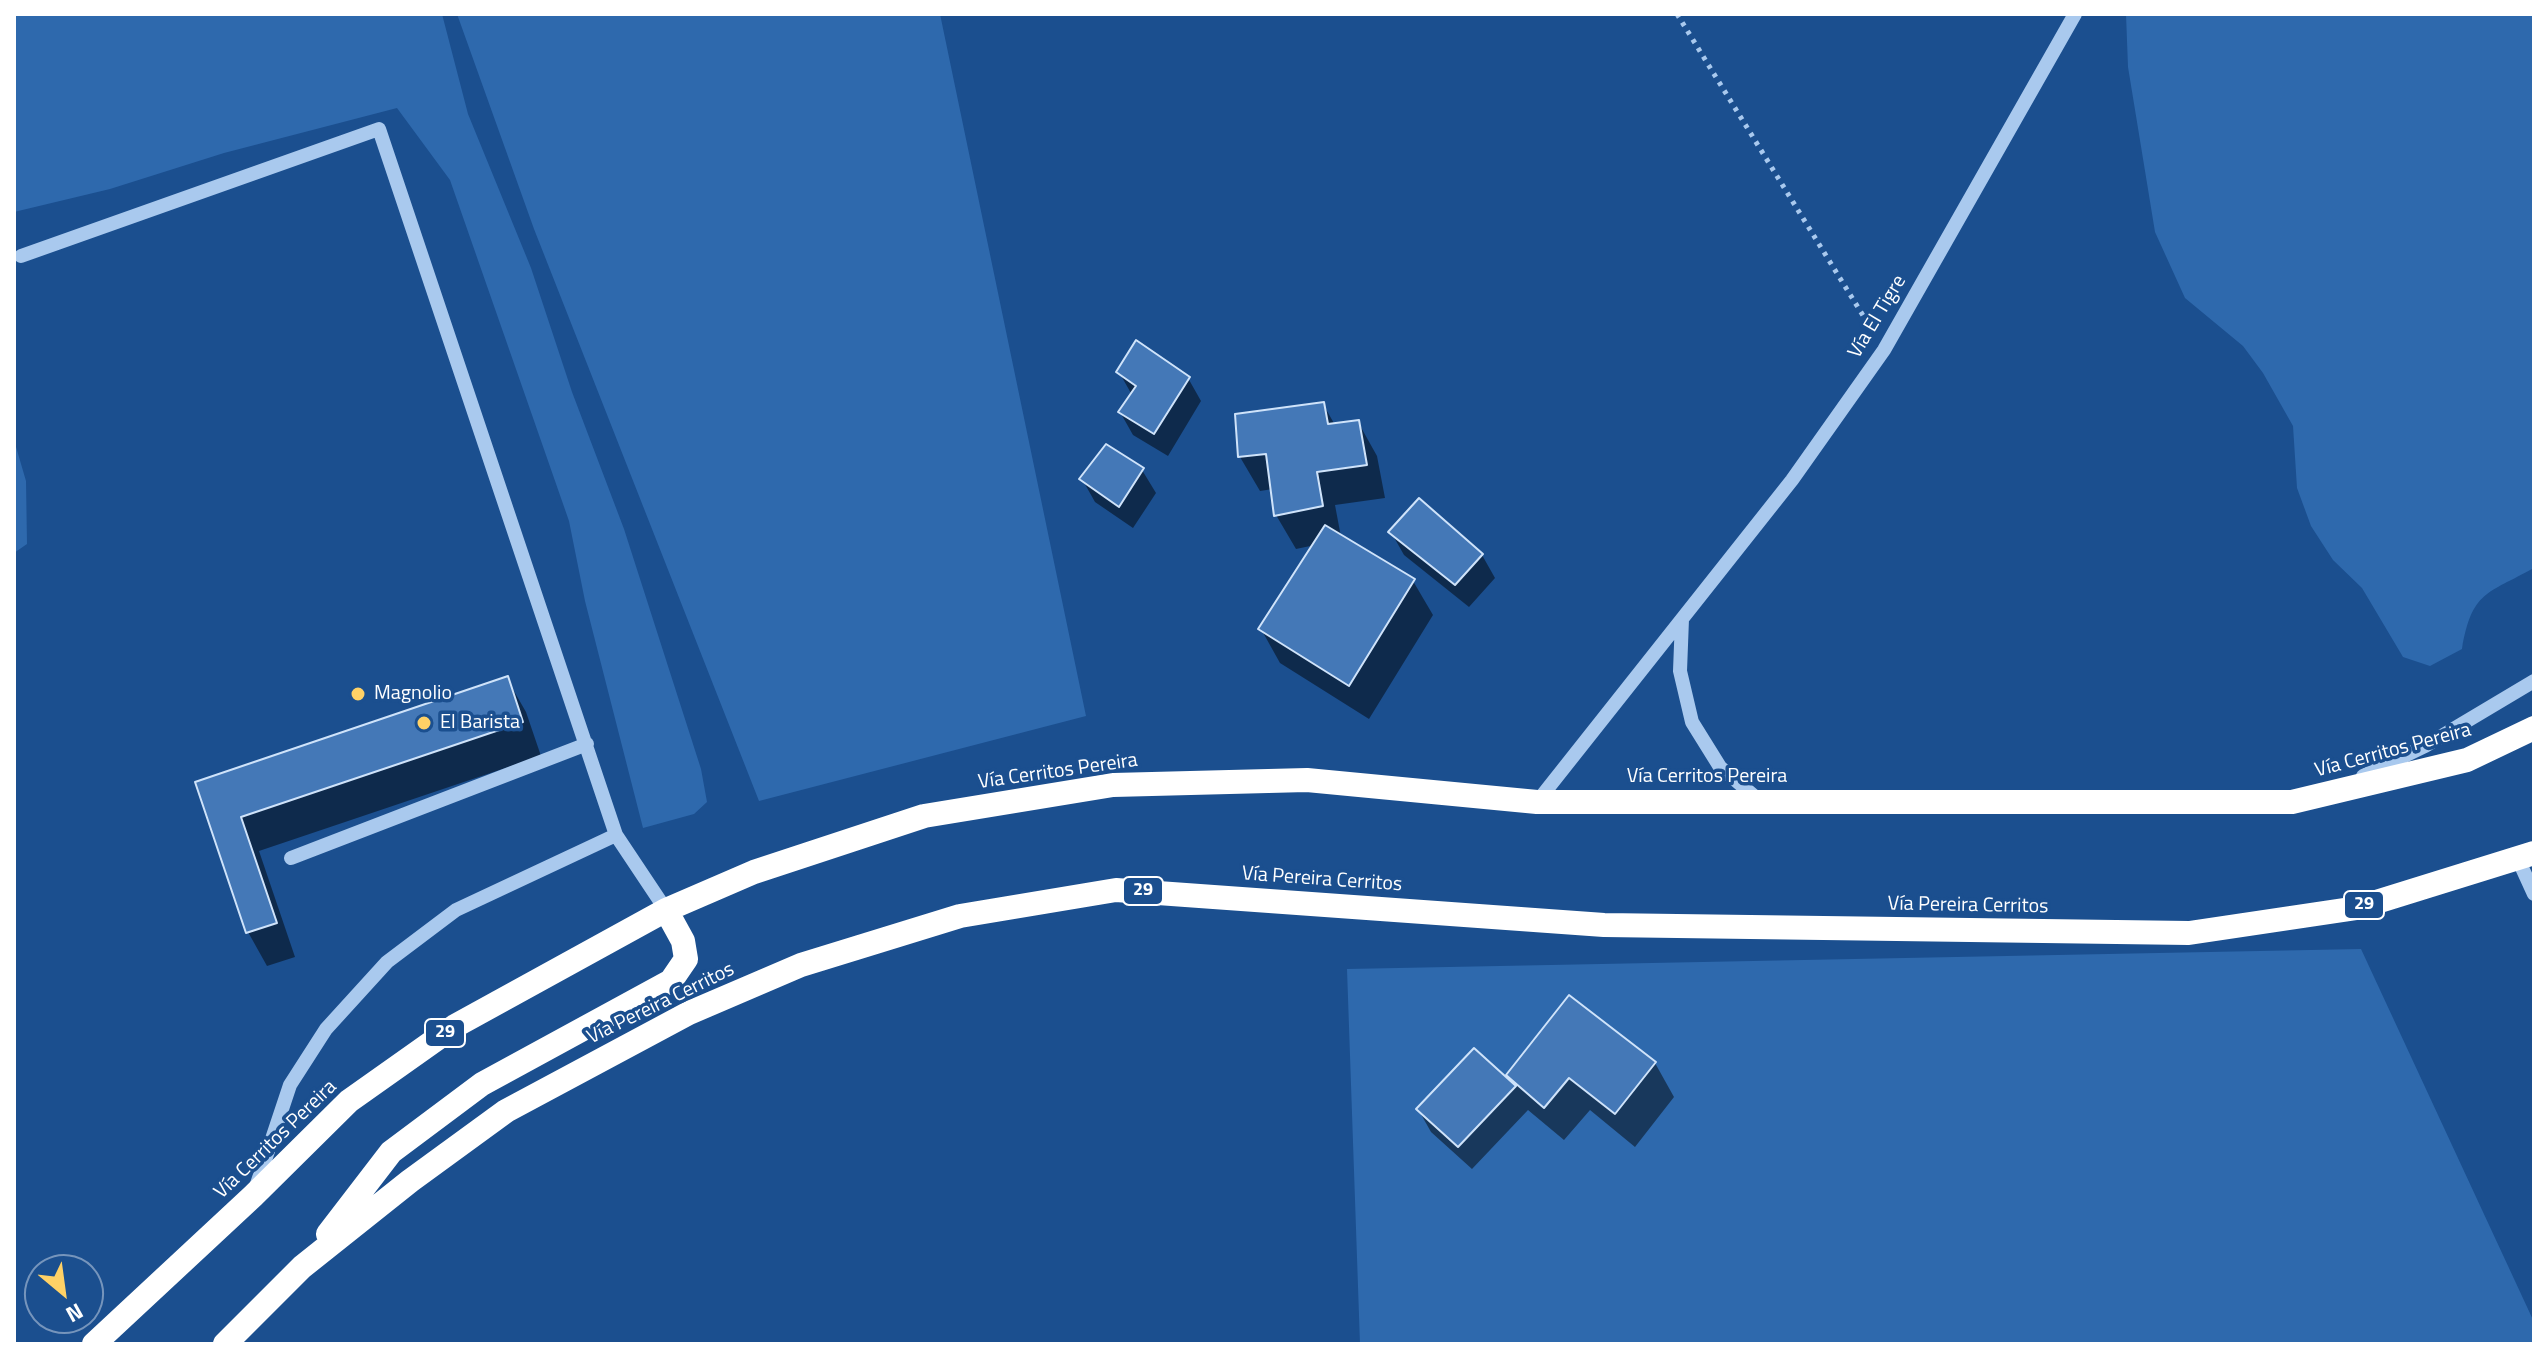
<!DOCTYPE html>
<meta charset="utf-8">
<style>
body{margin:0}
#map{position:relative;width:2548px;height:1358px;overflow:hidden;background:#1b4f8f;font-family:"Titillium Web",sans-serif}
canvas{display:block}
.frame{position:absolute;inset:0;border:16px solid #fff;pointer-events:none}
.north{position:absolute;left:24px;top:1254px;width:80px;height:80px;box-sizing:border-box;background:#1b4f8f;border:2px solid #7695bc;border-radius:50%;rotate:151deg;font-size:22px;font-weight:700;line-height:32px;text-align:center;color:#fff}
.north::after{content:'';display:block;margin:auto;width:28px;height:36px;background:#ffd166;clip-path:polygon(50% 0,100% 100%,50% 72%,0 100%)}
</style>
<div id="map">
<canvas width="2548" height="1358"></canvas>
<div class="frame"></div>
<div class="north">N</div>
</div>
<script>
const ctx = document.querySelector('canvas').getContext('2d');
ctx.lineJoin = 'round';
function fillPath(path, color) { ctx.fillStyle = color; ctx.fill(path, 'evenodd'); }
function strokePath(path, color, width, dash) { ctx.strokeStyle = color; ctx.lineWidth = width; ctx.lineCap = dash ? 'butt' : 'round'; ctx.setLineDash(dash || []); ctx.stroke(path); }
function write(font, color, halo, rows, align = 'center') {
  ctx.font = font + ' "Titillium Web",sans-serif'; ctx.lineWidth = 7; ctx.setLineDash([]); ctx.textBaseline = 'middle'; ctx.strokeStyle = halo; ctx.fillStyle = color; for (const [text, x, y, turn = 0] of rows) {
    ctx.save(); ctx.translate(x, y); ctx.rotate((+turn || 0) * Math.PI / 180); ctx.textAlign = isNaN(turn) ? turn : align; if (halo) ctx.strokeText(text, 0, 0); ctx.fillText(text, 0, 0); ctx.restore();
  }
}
const green = new Path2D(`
 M14 14H442L468 114 531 268 572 392 624 529 701 769 707 802 694 814 643 828 585 601 569 521 450 180 397 108 224 153 110 189 14 212Z
 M457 14H940L1086 716 759 801 534 229Z
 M2126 14H2534V568C2487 594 2472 591 2462 649L2430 666 2403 657 2362 588 2333 560 2311 526 2297 488 2293 426 2263 373 2243 346 2185 298 2155 232 2128 67Z
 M14 440 26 481 27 544 14 553Z
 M2361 949 2534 1322V1344H1360L1347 969Z`);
const shadow = new Path2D(`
 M1119 372 1188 378 1201 401 1168 456 1133 435 1120 412 1132 395Z
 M1323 404 1335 425 1358 422 1377 456 1385 498 1335 505 1341 537 1413 581 1433 615 1369 719 1280 663 1261 629 1315 545 1296 549 1276 515 1273 489 1260 491 1240 457Z
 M1142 470 1156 493 1133 528 1095 502 1082 479Z
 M1391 532 1482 555 1495 578 1469 607 1404 555Z
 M507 679 526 712 541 756 259 851 295 957 267 966 248 932 198 783Z
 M1655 1063 1674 1097 1635 1147 1590 1110 1564 1140 1528 1110 1472 1169 1431 1132 1418 1109 1515 1087 1508 1075Z`);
const building = new Path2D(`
 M1136 340 1190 377 1154 434 1118 412 1136 386 1116 372Z
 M1324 402 1328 424 1359 420 1367 465 1317 472 1323 506 1274 516 1266 454 1238 457 1235 414Z
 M1106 444 1144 468 1119 507 1079 479Z
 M1419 498 1483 554 1455 585 1388 532Z
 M1325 525 1415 579 1349 686 1258 629Z
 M508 676 523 722 241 817 277 923 246 933 195 782Z
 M1569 995 1656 1062 1615 1114 1569 1078 1544 1108 1506 1075Z
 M1474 1048 1516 1086 1458 1147 1416 1109Z`);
const path = new Path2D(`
 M1677 14 1867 322`);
const minor = new Path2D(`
 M21 256 379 129 616 835 666 910
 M1682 619 1680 671 1692 722 1720 767 1760 801
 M2363 776 2425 746 2534 681
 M1537 802 1792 480 1884 350 2075 14
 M291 858 587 744
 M2518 859 2534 894
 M256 1187 290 1085 326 1029 387 962 456 910 616 835`);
const highway = new Path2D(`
 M328 1234 391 1152 482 1084 671 981 686 959 683 941 666 910
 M94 1344 253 1196 349 1101 455 1026 666 910 754 872 924 816 1113 785 1307 780 1537 802H2292L2467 760 2534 728
 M225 1344 302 1267 410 1181 506 1111 689 1013 801 965 960 916 1116 890 1604 925 2189 933 2357 908 2534 853`);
const markers = [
 [358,694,8,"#ffd166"],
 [424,723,8,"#ffd166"]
];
const shields = [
 [1143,891,40],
 [2364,905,40],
 [445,1033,40]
];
const shieldNames = [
 ["29",1143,891],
 ["29",2364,905],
 ["29",445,1033]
];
const streetNames = [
 ["Vía El Tigre",1878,317,-59],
 ["Vía Cerritos Pereira",2393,751,-15],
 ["Vía Cerritos Pereira",1058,772,-8],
 ["Vía Cerritos Pereira",1707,777],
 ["Vía Pereira Cerritos",1322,880,4],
 ["Vía Pereira Cerritos",1968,906,1],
 ["Vía Pereira Cerritos",661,1004,-26],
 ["Vía Cerritos Pereira",276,1140,-44]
];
const poiNames = [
 ["Magnolio",374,694],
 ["El Barista",440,723]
];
fillPath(green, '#2e69ad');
fillPath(shadow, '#0007');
fillPath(building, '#4478b7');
strokePath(building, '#cfe3fa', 2);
strokePath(path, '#a9c9ee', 5, [4, 6]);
strokePath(minor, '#a9c9ee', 14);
strokePath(highway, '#fff', 24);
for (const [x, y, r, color] of markers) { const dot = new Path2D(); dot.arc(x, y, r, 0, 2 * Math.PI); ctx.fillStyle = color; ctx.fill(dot); strokePath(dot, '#1b4f8f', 3); }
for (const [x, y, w] of shields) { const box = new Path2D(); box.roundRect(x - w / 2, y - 14, w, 28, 6); ctx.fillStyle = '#1b4f8f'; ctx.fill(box); strokePath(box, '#fff', 2); }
write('bold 18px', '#fff', null, shieldNames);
write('20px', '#fff', '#1b4f8f', streetNames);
write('20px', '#fff', '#1b4f8f', poiNames, 'left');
</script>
